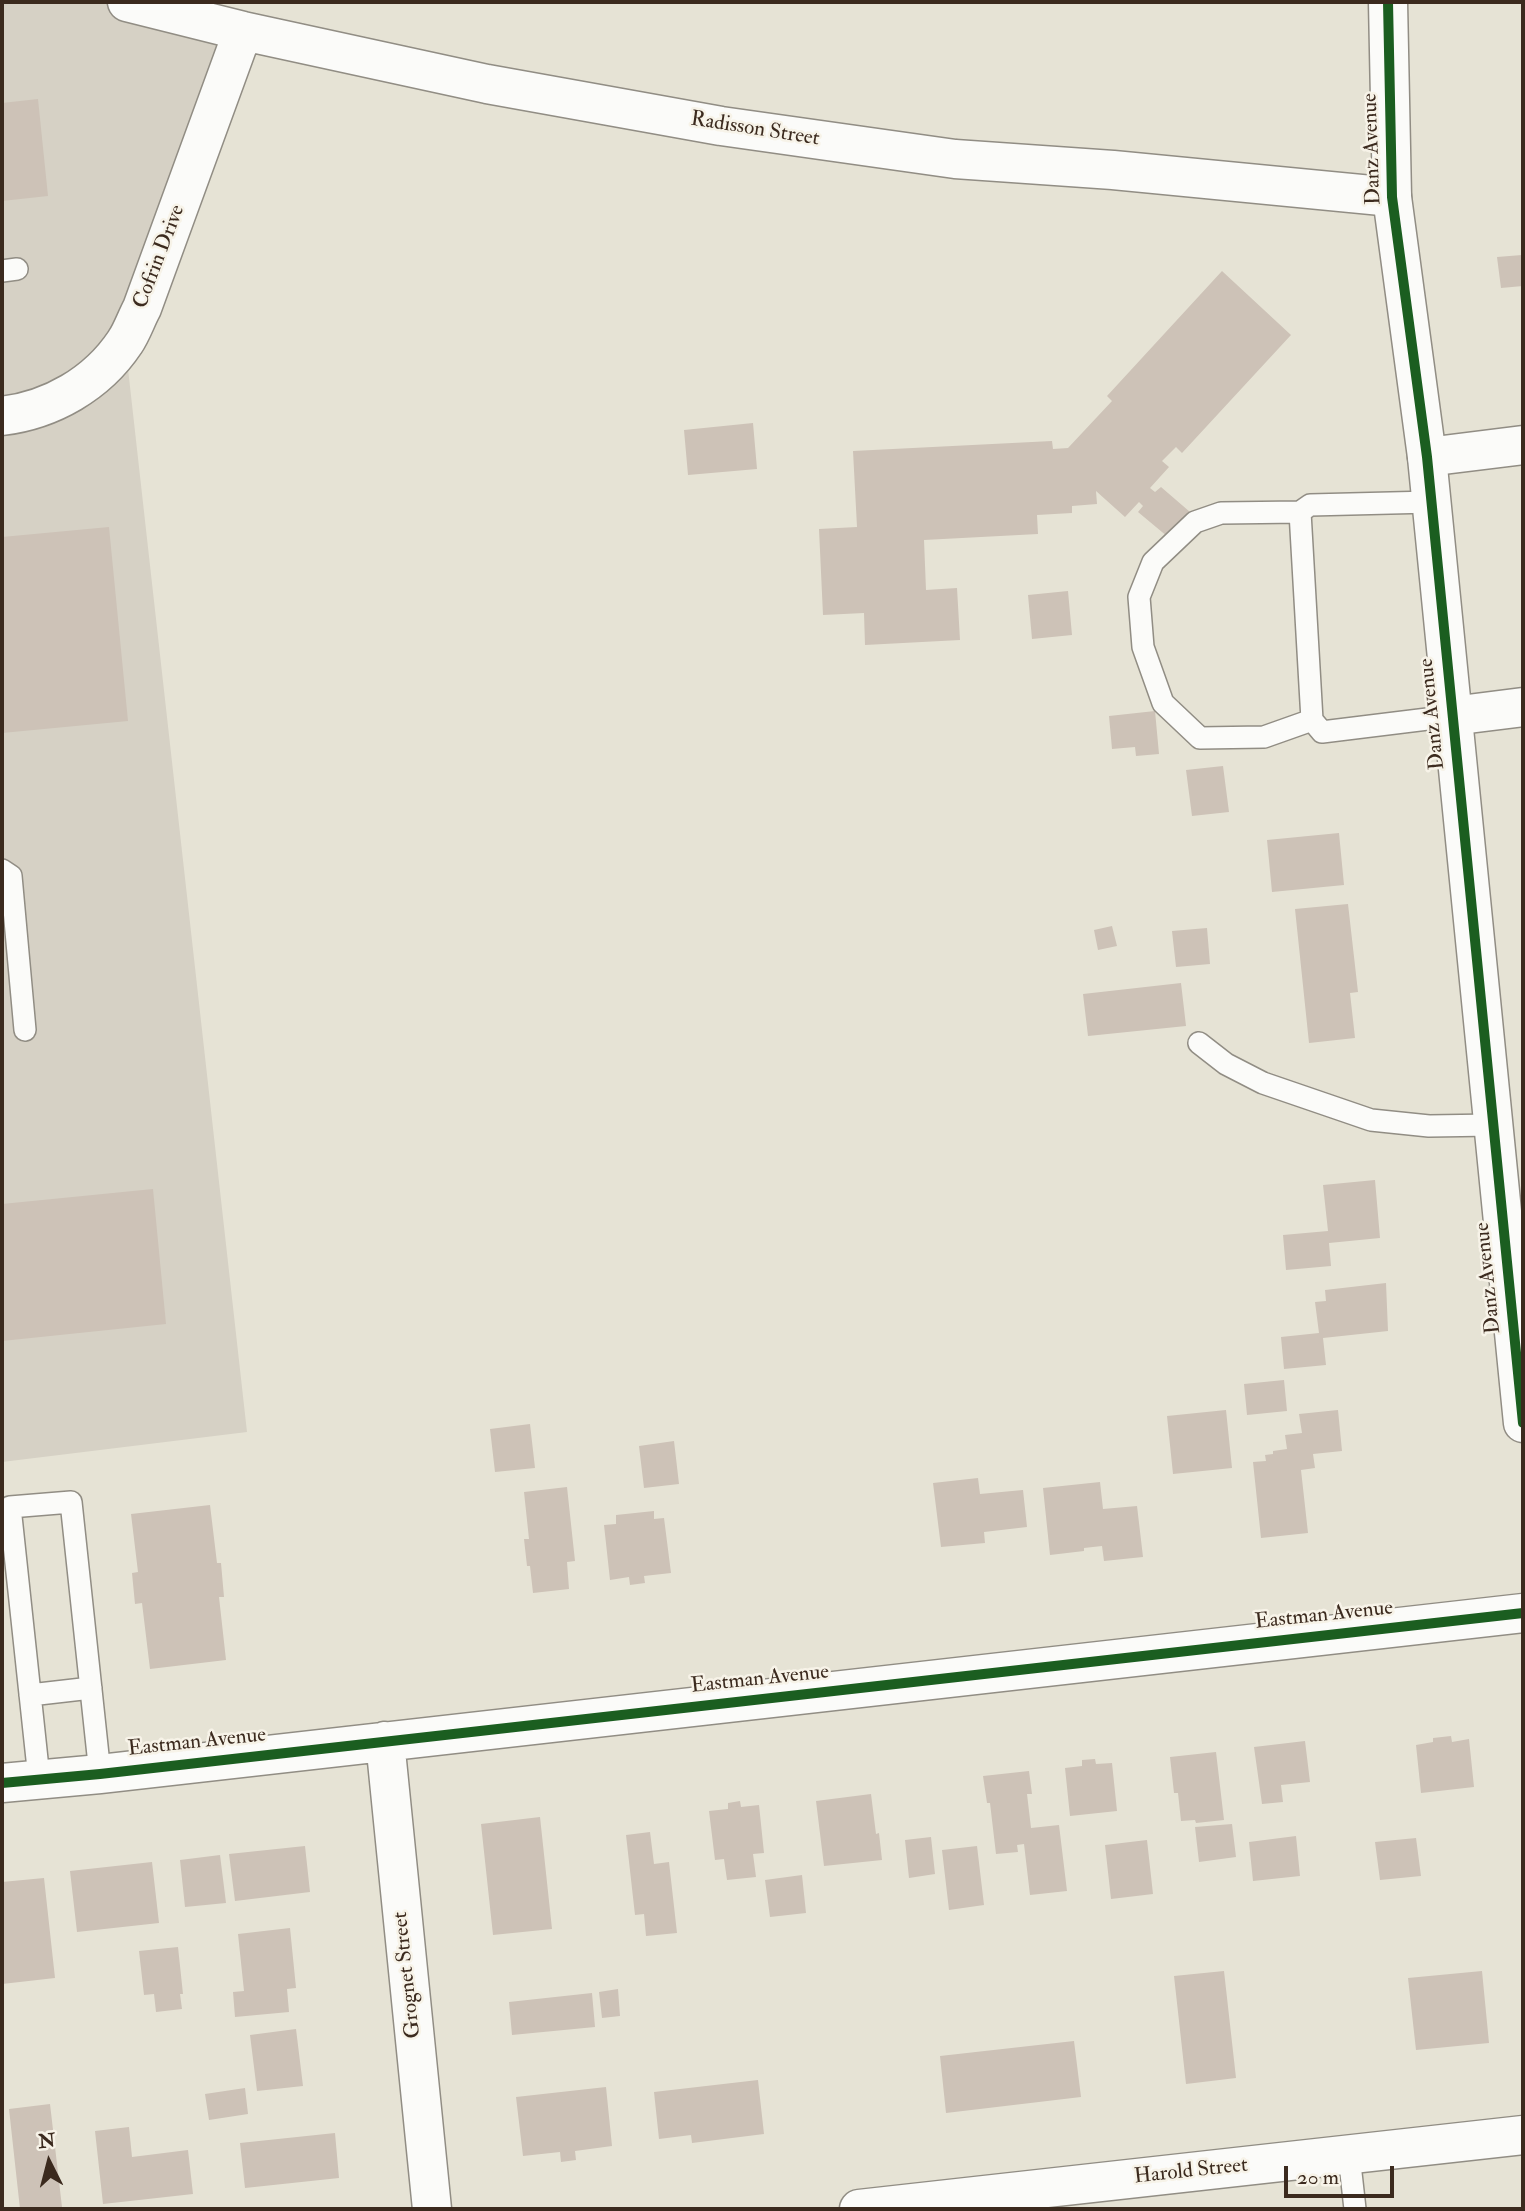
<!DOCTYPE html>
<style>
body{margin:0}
#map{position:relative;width:1525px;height:2211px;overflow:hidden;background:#e6e3d5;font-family:"IM FELL Double Pica",serif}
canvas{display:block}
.frame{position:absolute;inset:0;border:4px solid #3b2a1e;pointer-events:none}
.north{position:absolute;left:14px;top:2127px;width:70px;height:70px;-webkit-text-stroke:5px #f7f3e8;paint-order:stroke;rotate:354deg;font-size:19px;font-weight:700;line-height:28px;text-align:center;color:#3b2a1e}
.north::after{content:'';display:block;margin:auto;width:24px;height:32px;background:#3b2a1e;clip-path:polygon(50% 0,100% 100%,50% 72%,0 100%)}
.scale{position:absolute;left:1284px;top:2166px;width:110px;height:32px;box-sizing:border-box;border:4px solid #3b2a1e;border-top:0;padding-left:9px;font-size:21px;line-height:24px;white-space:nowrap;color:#3b2a1e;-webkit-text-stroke:5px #f7f3e8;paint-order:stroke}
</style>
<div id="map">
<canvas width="1525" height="2211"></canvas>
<div class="frame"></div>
<div class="north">N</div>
<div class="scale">20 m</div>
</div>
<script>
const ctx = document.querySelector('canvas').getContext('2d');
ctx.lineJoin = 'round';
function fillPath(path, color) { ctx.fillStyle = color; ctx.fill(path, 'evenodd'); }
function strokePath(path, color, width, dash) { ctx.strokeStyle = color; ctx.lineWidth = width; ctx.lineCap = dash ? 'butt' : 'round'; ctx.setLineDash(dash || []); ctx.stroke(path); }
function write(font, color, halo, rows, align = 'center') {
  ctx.font = font + ' "IM FELL Double Pica",serif'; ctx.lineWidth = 5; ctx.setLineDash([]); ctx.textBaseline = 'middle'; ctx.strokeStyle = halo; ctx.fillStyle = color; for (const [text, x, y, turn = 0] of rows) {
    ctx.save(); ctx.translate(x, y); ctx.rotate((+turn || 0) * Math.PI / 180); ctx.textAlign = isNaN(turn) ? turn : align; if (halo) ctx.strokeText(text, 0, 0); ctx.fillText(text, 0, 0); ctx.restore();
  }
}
const industrial = new Path2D(`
 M2 2H127L243 31 125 342 247 1432 2 1462Z`);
const building = new Path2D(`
 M38 99 48 196 2 201V103Z
 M1522 255 1523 286 1501 288 1497 257Z
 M1222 271 1291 335 1182 453 1176 447 1162 461 1169 467 1150 488 1155 492 1161 487 1190 512 1168 537 1138 512 1143 506 1139 502 1125 517 1096 491 1097 504 1072 506V513L1037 515 1038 534 924 540 926 590 957 588 960 640 865 645 864 613 823 615 819 529 857 527 853 451 1052 441 1053 449 1068 448 1112 401 1107 396Z
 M753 423 757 469 688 475 684 430Z
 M109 527 128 721 2 733V537Z
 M1068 591 1072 635 1032 639 1028 595Z
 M1155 711 1159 754 1136 756 1135 747 1112 749 1109 716Z
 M1223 766 1229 812 1192 816 1186 770Z
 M1339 833 1344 885 1272 892 1267 840Z
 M1348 904 1358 992 1350 993 1355 1038 1309 1043 1295 909Z
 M1112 926 1117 946 1098 950 1094 930Z
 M1207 928 1210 964 1176 967 1172 931Z
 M1181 983 1186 1026 1088 1036 1083 994Z
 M1375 1180 1380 1238 1329 1243 1331 1266 1286 1270 1283 1235 1328 1231 1323 1185Z
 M153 1189 166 1324 2 1341V1204Z
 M1386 1283 1388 1331 1323 1338 1326 1365 1284 1369 1281 1337 1319 1333 1315 1302 1326 1301 1325 1290Z
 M1284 1380 1287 1411 1247 1415 1244 1384Z
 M1226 1410 1232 1468 1173 1474 1167 1416Z
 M1338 1410 1342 1451 1313 1454 1315 1468 1301 1470 1308 1533 1261 1538 1253 1462 1266 1461 1265 1455 1273 1454V1451L1287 1449 1285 1435 1302 1433 1299 1414Z
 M530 1424 535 1468 495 1472 490 1429Z
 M674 1441 679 1484 644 1488 639 1446Z
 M978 1478 980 1494 1023 1490 1027 1527 984 1532 985 1543 941 1547 933 1483Z
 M1100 1482 1103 1509 1137 1506 1143 1557 1104 1561 1102 1546 1084 1548V1551L1050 1555 1043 1488Z
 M567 1487 575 1561 567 1562 569 1589 533 1593 530 1566H527L524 1539H529L524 1492Z
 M210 1505 217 1563H221L224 1597H219L226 1660 150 1669 142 1603 135 1604 132 1573 138 1572 131 1514Z
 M654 1511V1519L664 1518 671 1573 644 1576 645 1583 630 1585 629 1577 610 1580 604 1525 616 1524V1515Z
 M1451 1736 1452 1742 1469 1739 1474 1787 1421 1793 1416 1745 1433 1742V1738Z
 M1305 1741 1310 1782 1281 1785 1283 1802 1262 1804 1254 1747Z
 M1216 1752 1224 1820 1196 1823 1195 1820 1181 1821 1178 1793H1174L1170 1757Z
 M1095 1759 1096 1764 1112 1763 1117 1811 1070 1816 1065 1768 1082 1766V1760Z
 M1029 1771 1032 1794H1027L1031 1828 1059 1825 1067 1891 1030 1895 1024 1844 1017 1845 1018 1852 996 1854 990 1803H987L983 1776Z
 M871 1794 876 1834 879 1833 882 1860 824 1866 816 1801Z
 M740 1801 741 1807 759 1805 764 1853 753 1854 756 1877 727 1880 724 1859 715 1860 709 1811 728 1809V1803Z
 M540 1817 552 1929 493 1935 481 1824Z
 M1232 1824 1236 1857 1199 1862 1195 1827Z
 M650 1832 654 1864 669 1862 677 1933 646 1936 644 1914 635 1915 626 1835Z
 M1296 1836 1300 1876 1253 1881 1249 1842Z
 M931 1837 935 1874 909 1878 905 1840Z
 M1416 1838 1421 1876 1380 1880 1375 1842Z
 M1147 1840 1153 1894 1111 1899 1105 1845Z
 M305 1846 310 1892 235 1901 229 1854Z
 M977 1846 984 1905 949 1910 942 1850Z
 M220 1855 226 1903 185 1907 180 1860Z
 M152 1862 159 1923 77 1932 70 1871Z
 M802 1875 806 1913 770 1917 765 1880Z
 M44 1878 55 1978 2 1984V1882Z
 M290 1928 296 1988 287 1989 289 2012 235 2017 233 1992 244 1991 238 1934Z
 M178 1947 183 1994H180L182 2009 156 2012 154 1994 144 1995 139 1951Z
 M1224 1971 1236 2078 1186 2084 1174 1976Z
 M1482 1971 1489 2043 1416 2050 1408 1978Z
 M618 1989 620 2016 602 2018 599 1992Z
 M592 1993 595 2027 512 2035 509 2002Z
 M296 2029 303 2086 257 2091 250 2035Z
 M1074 2041 1081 2097 946 2113 940 2056Z
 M758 2080 764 2134 692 2143 691 2135 659 2139 654 2092Z
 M606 2087 612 2146 575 2151 576 2160 561 2162 560 2152 523 2156 516 2097Z
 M245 2088 248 2114 209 2120 205 2094Z
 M50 2104 62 2207 20 2209 9 2109Z
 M129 2127 132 2157 188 2150 193 2194 103 2204 95 2131Z
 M335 2133 339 2178 245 2188 240 2143Z`);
const lane = new Path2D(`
 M2 271 17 269
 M1431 502 1310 505 1300 512 1312 720 1322 732 1452 716
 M1300 512 1221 513 1195 522 1153 562 1139 597 1143 647 1163 703 1200 738 1264 737 1312 720
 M2 870 11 876 25 1030
 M1199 1043 1226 1064 1263 1083 1371 1120 1429 1126 1493 1125
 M30 1695 91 1688
 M39 1778 10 1507 71 1502 100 1774
 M1349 2155 1355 2209`);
const street = new Path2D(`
 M127 2 243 31 487 84 721 126 955 159 1113 170 1392 197
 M2 416C51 410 97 384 125 342 132 332 136 319 142 308L243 31
 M1427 457 1523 445
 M1452 716 1523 707
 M385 1741 432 2209
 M2 1783 100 1774 1523 1613
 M859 2209 1523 2135`);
const secondary = new Path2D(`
 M1388 2 1392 197 1427 457 1523 1423`);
const cycleway = new Path2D(`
 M1388 2 1392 197 1427 457 1523 1423
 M2 1783 100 1774 1523 1613`);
const streetNames = [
 ["Radisson Street",755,130,9],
 ["Danz Avenue",1373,149,-92],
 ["Cofrin Drive",160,257,-69],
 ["Danz Avenue",1433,714,-96],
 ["Danz Avenue",1489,1278,-96],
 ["Eastman Avenue",1324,1616,-6],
 ["Eastman Avenue",760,1680,-6],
 ["Eastman Avenue",197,1743,-6],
 ["Grognet Street",408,1975,-96],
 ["Harold Street",1191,2172,-6]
];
fillPath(industrial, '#d6d1c5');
fillPath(building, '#cdc2b7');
strokePath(lane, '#918d84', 24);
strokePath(street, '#918d84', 41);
strokePath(secondary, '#918d84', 41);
strokePath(lane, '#fbfbf9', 21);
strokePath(street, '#fbfbf9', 38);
strokePath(secondary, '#fbfbf9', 38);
strokePath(cycleway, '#1b5e20', 10);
write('21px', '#3b2a1e', '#f7f3e8', streetNames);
</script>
